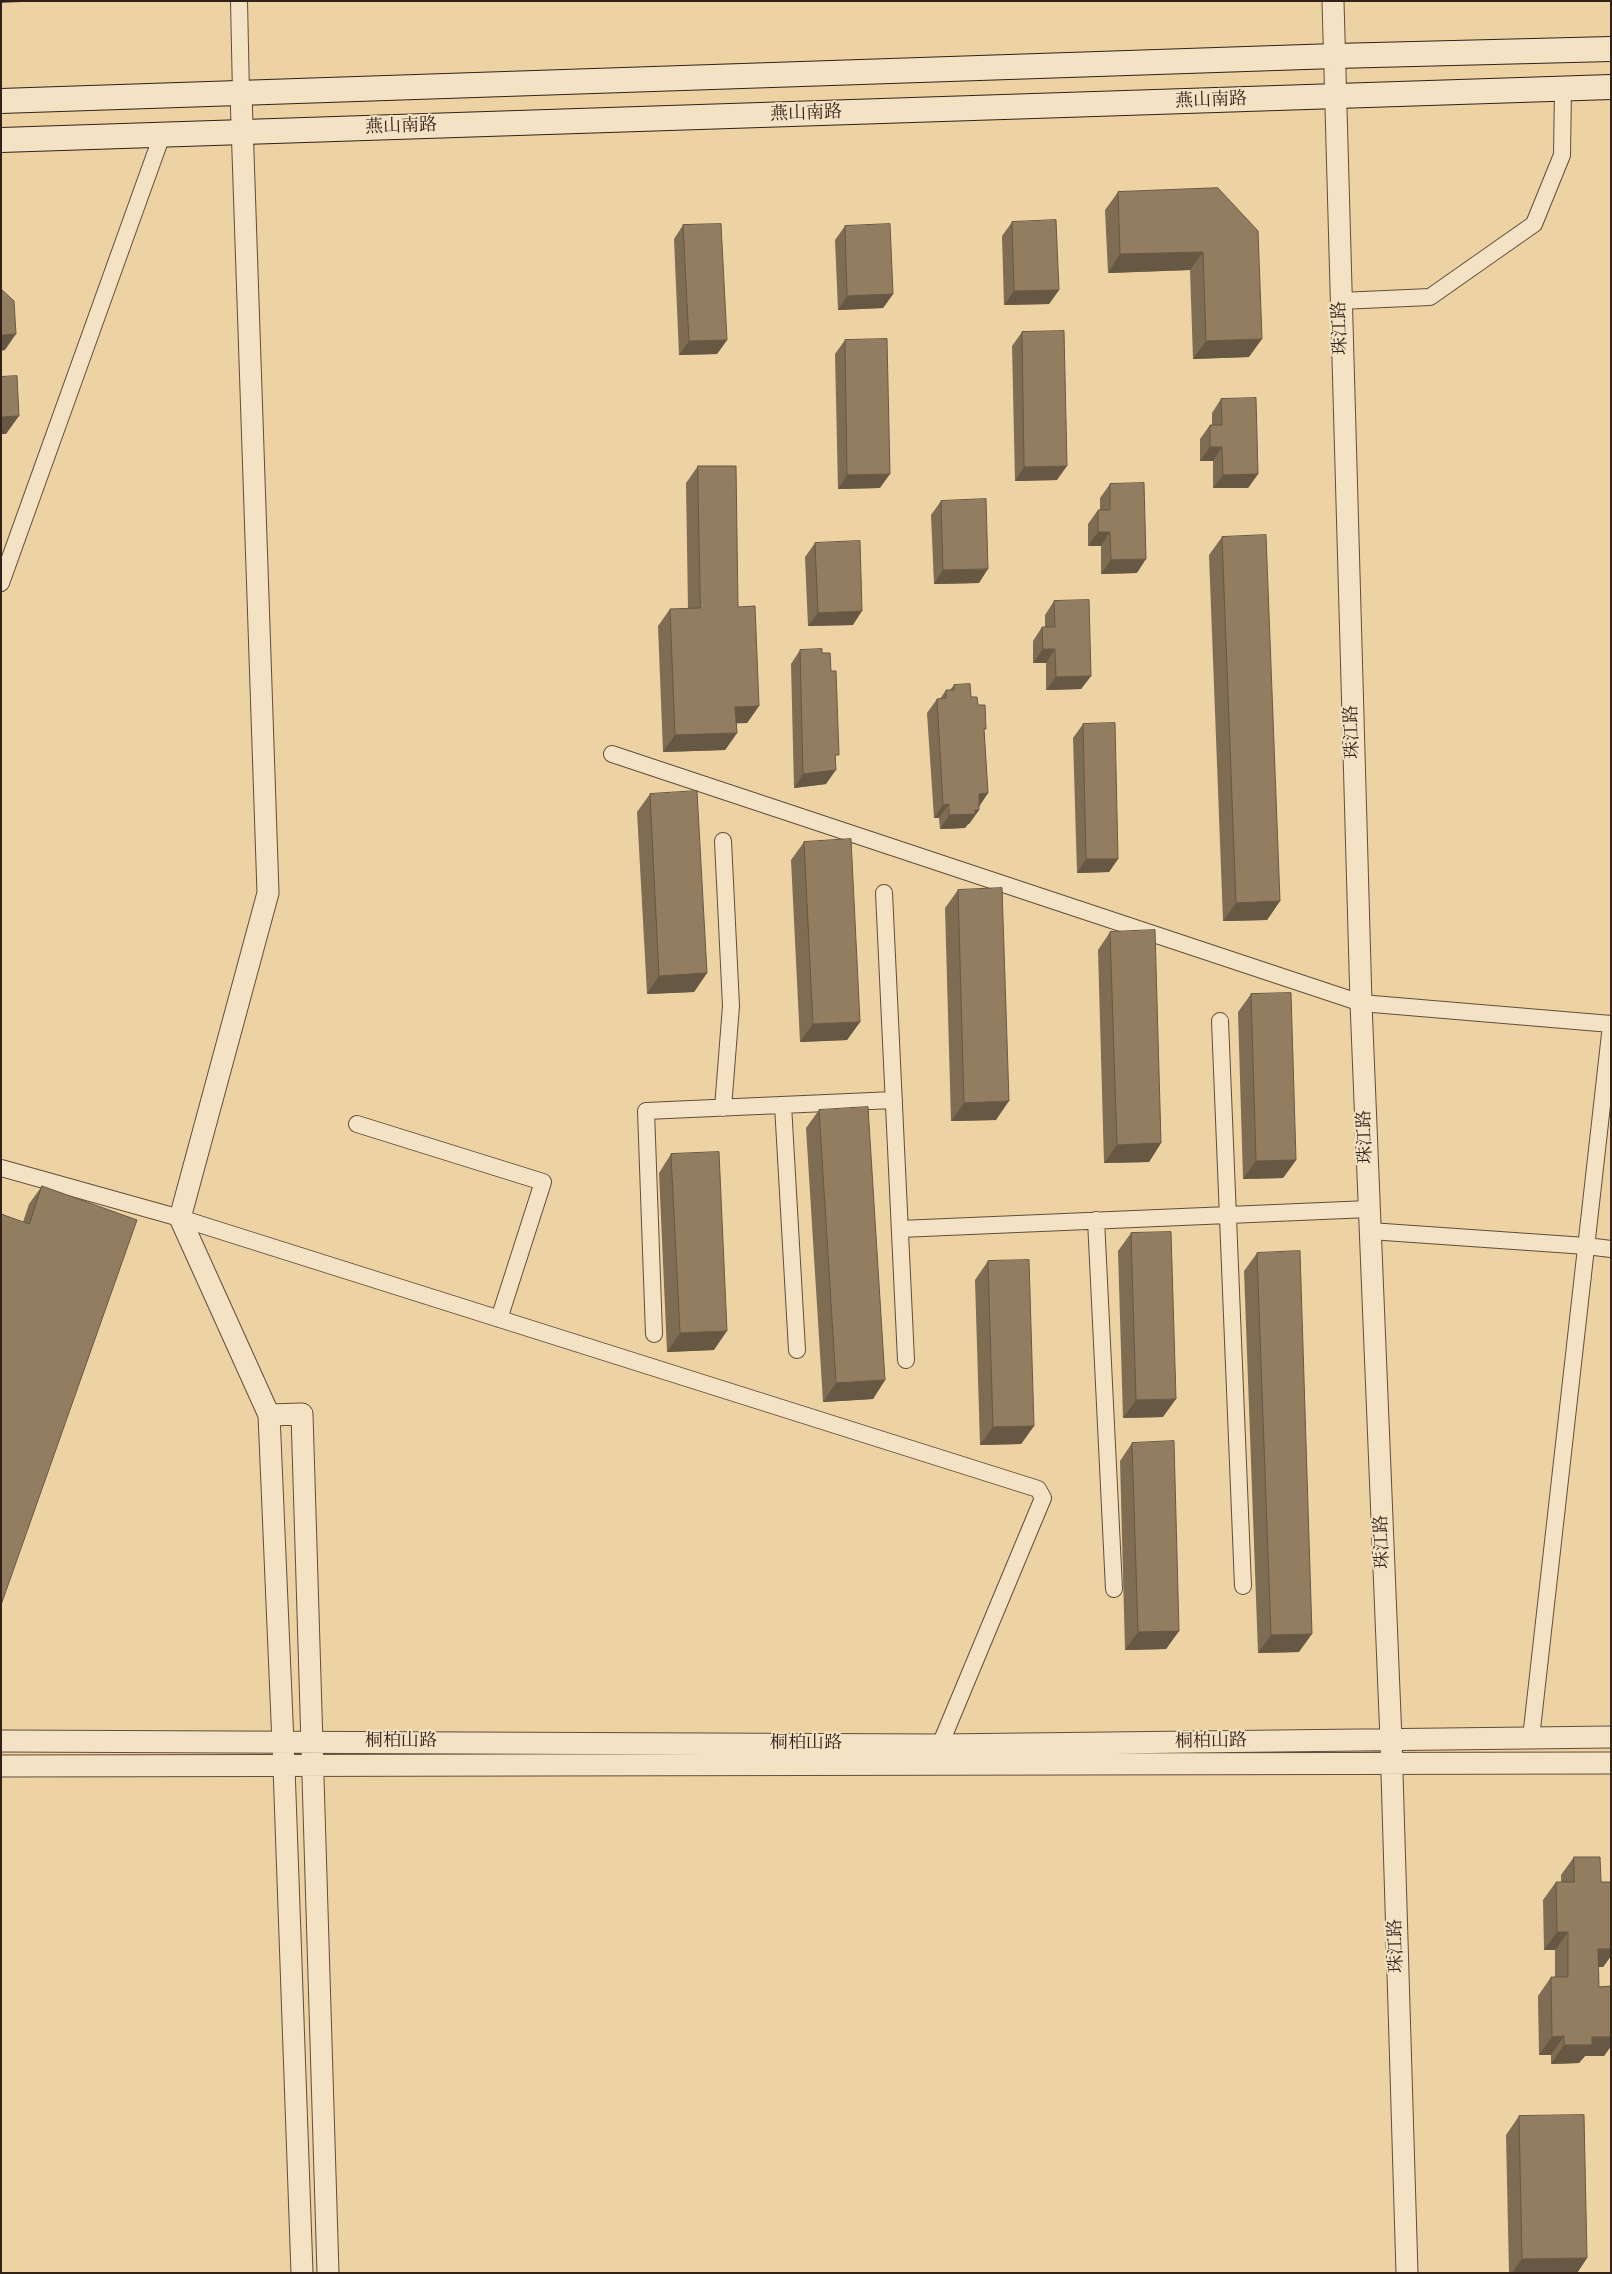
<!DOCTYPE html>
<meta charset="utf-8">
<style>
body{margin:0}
#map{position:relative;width:1612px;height:2274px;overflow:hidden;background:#edd2a4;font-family:Cardo,serif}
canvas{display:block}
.frame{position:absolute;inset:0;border:2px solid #322118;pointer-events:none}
</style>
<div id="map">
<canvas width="1612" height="2274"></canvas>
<div class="frame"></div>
</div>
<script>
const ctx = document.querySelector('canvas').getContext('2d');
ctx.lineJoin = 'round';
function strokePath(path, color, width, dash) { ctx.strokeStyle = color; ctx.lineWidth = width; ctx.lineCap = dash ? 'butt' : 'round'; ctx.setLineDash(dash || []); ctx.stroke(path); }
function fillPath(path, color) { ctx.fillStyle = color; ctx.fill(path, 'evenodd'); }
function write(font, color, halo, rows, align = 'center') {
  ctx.font = font + ' Cardo,"Noto Serif SC",serif'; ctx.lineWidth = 4; ctx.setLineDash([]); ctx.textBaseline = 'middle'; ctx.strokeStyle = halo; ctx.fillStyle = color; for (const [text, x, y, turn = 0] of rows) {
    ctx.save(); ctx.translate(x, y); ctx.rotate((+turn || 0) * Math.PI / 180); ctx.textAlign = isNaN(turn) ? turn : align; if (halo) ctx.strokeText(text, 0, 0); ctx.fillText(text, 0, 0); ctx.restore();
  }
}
const minor = new Path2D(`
 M239 1 241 94
 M1340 301 1430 297 1534 224 1562 155 1563 88
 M1 583 162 135
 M612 754 1361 1003 1611 1024
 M723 841 731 1006 723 1108
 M884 893 906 1360
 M1220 1021 1243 1586
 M783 1105 797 1350
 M357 1124 543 1182 499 1319
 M1 1168 180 1218 1038 1489 1043 1498 940 1745
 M1096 1220 1114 1589
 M900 1229 1369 1209
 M1370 1231 1586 1246 1611 1249
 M654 1334 646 1111 894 1100
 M1531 1738 1611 1025`);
const tertiary = new Path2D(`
 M1333 1 1361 1003 1391 1740 1407 2273
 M241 94 268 893 180 1218 269 1415 284 1767 302 2273
 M269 1415 302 1414 328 2273
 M1 1741 940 1745 1611 1737
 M1 1766 1611 1763`);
const secondary = new Path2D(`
 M1 101 1335 56 1611 49
 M1 140 1611 87`);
const wall = new Path2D(`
 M1218 188 1249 357 1193 359 1190 270 1108 273 1105 210 1118 192Z
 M1012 222 1059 290 1049 304 1004 305 1002 236Z
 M683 225 727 340 717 354 679 355 674 239Z
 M845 226 893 294 883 308 838 310 835 240Z
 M1022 332 1057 480 1015 481 1012 346Z
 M845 340 880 488 838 489 835 354Z
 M1221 399 1258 474 1248 488H1213V461H1200V439L1210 425H1212V413Z
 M698 466 738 607 759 706 747 723H736L737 733 725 750 663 752 658 626 670 609H688L686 483Z
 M1110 484 1137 573 1101 574V546H1088V524L1098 510H1100V498Z
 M941 501 979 583 934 584 931 515Z
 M1222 537 1280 901 1267 920 1223 921 1209 555Z
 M815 543 853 625 808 626 805 557Z
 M1054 601 1091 676 1081 689 1046 690V663H1033V641L1042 627H1045V615Z
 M800 650 822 653 836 760 826 784 794 788 791 664Z
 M954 685 971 697 978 705 984 731 988 793 979 807V810L969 824H968L965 828 940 829 939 818H934L927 713 937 699H940L946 690H950Z
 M1083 724 1118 859 1109 872 1077 873 1073 738Z
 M650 794 707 973 694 992 647 994 637 812Z
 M804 842 860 1022 847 1040 800 1042 791 860Z
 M958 890 996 1120 951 1121 945 908Z
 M1110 932 1161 1143 1149 1162 1104 1163 1098 950Z
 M1251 994 1296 1160 1283 1178 1243 1179 1238 1012Z
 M819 1110 885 1380 873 1399 823 1402 806 1128Z
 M671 1154 714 1350 667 1352 659 1173Z
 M42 1186 1 1605 23 1222 29 1204Z
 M1131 1233 1163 1417 1123 1418 1118 1251Z
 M1257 1253 1299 1652 1258 1653 1244 1271Z
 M988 1261 1034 1426 1021 1444 980 1445 975 1280Z
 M1132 1443 1179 1631 1166 1649 1125 1650 1120 1461Z
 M1574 1857 1601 1882H1611V1956L1603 1967H1599V1987L1611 1986V2046L1604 2056H1585L1579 2063 1551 2064V2055H1539L1538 1996 1551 1977H1555V1950H1544L1543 1900 1556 1882H1561V1875Z
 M1519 2116 1587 2258 1577 2273H1509L1506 2135Z`);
const shadedWall = new Path2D(`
 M1 1H41L1 3Z
 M1203 252 1190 270 1108 273 1120 254Z
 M1059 290 1049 304 1004 305 1014 291Z
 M893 294 883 308 838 310 847 296Z
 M16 334 5 350 1 351V335Z
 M1262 339 1249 357 1193 359 1206 341Z
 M727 340 717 354 679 355 689 341Z
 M19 416 6 434H1V417Z
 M1210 447H1222L1213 461H1200Z
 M1067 466 1057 480 1015 481 1024 467Z
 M890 474 880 488 838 489 847 475Z
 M1258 474 1248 488H1213L1223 475Z
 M1098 532H1110L1101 546H1088Z
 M1146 559 1137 573 1101 574 1111 560Z
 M988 569 979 583 934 584 943 570Z
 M862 611 853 625 808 626 818 613Z
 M1043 649H1055L1046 663H1033Z
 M1091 676 1081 689 1046 690 1056 677Z
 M759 706 747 723 724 724 735 707Z
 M737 733 725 750 663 752 675 735Z
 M836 770 826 784 794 788 803 774Z
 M988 793 978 807 979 794Z
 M949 804 939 818H934L943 805Z
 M975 810H979L969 824H968L965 828 940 829 949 815Z
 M1086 859H1118L1109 872 1077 873Z
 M1280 901 1267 920 1223 921 1236 903Z
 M707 973 694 992 647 994 659 976Z
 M860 1022 847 1040 800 1042 813 1024Z
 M1009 1101 996 1120 951 1121 964 1103Z
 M1161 1143 1149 1162 1104 1163 1117 1145Z
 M1296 1160 1283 1178 1243 1179 1256 1161Z
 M727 1331 714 1350 667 1352 680 1333Z
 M885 1380 873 1399 823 1402 836 1383Z
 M1176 1399 1163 1417 1123 1418 1136 1400Z
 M1034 1426 1021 1444 980 1445 993 1427Z
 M1179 1631 1166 1649 1125 1650 1138 1632Z
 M1312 1634 1299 1652 1258 1653 1271 1635Z
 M1557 1932H1568L1555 1950H1544Z
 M1598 1949H1611V1956L1603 1967H1586Z
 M1564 2036 1551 2055H1539L1552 2037Z
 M1592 2037H1611V2046L1604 2056H1585L1579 2063 1551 2064 1564 2045Z
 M1587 2258 1577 2273H1512L1522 2259Z`);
const building = new Path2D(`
 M1218 188 1258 231 1262 339 1206 341 1203 252 1120 254 1118 192Z
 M1056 220 1059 290 1014 291 1012 222Z
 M721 224 727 340 689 341 683 225Z
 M890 224 893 294 847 296 845 226Z
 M1 289 14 301 16 334 1 335Z
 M1064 331 1067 466 1024 467 1022 332Z
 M887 339 890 474 847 475 845 340Z
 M17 376 19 416 1 417V377Z
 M1256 398 1258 474 1223 475 1222 447H1210V425H1222L1221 399Z
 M698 466H736L738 607 755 606 759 706 735 707 737 733 675 735 670 609 700 608Z
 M1144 483 1146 559 1111 560 1110 532H1098V510H1110V484Z
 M986 499 988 569 943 570 941 501Z
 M1266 535 1280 901 1236 903 1222 537Z
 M860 541 862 611 818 613 815 543Z
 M1089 600 1091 676 1056 677 1055 649H1043L1042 627H1055L1054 601Z
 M822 649V653H830L831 671H836L839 755H835L836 770 803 774 800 650Z
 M970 684 971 697H977L978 705H985L986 729H984L988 793 979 794V810H975V814L949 815V804L943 805 937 699 946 698V690H954V685Z
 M1115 723 1118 859H1086L1083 724Z
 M697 791 707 973 659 976 650 794Z
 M851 839 860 1022 813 1024 804 842Z
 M1002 888 1009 1101 964 1103 958 890Z
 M1155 930 1161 1143 1117 1145 1110 932Z
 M1291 993 1296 1160 1256 1161 1251 994Z
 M868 1107 885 1380 836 1383 819 1110Z
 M719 1152 727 1331 680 1333 671 1154Z
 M42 1186 137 1220 1 1605V1214L29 1224Z
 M1171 1232 1176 1399 1136 1400 1131 1233Z
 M1300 1251 1312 1634 1271 1635 1257 1253Z
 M1029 1260 1034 1426 993 1427 988 1261Z
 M1174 1441 1179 1631 1138 1632 1132 1443Z
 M1574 1857H1600L1601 1882H1611V1949H1598L1599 1987 1611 1986V2037H1592V2045H1564V2036L1552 2037 1551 1977H1568V1932H1557L1556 1882H1574Z
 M1584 2115 1587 2258 1522 2259 1519 2116Z`);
const streetNames = [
 ["燕山南路",1211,101,-2],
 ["燕山南路",806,114,-2],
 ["燕山南路",401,127,-2],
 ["珠江路",1341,328,-92],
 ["珠江路",1353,732,-92],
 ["珠江路",1366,1137,-92],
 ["珠江路",1383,1542,-92],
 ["桐柏山路",401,1742],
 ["桐柏山路",1211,1742,-1],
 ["桐柏山路",806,1744],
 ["珠江路",1397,1946,-92]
];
strokePath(minor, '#614d3b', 18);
strokePath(tertiary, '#614d3b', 23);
strokePath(secondary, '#322118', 26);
strokePath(minor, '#f3e2c4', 16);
strokePath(tertiary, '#f3e2c4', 21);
strokePath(secondary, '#f3e2c4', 24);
fillPath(wall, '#7e6c53');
fillPath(shadedWall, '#675844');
fillPath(building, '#937d61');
strokePath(building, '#675844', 1);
write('18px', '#322118', '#f3e2c4', streetNames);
</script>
